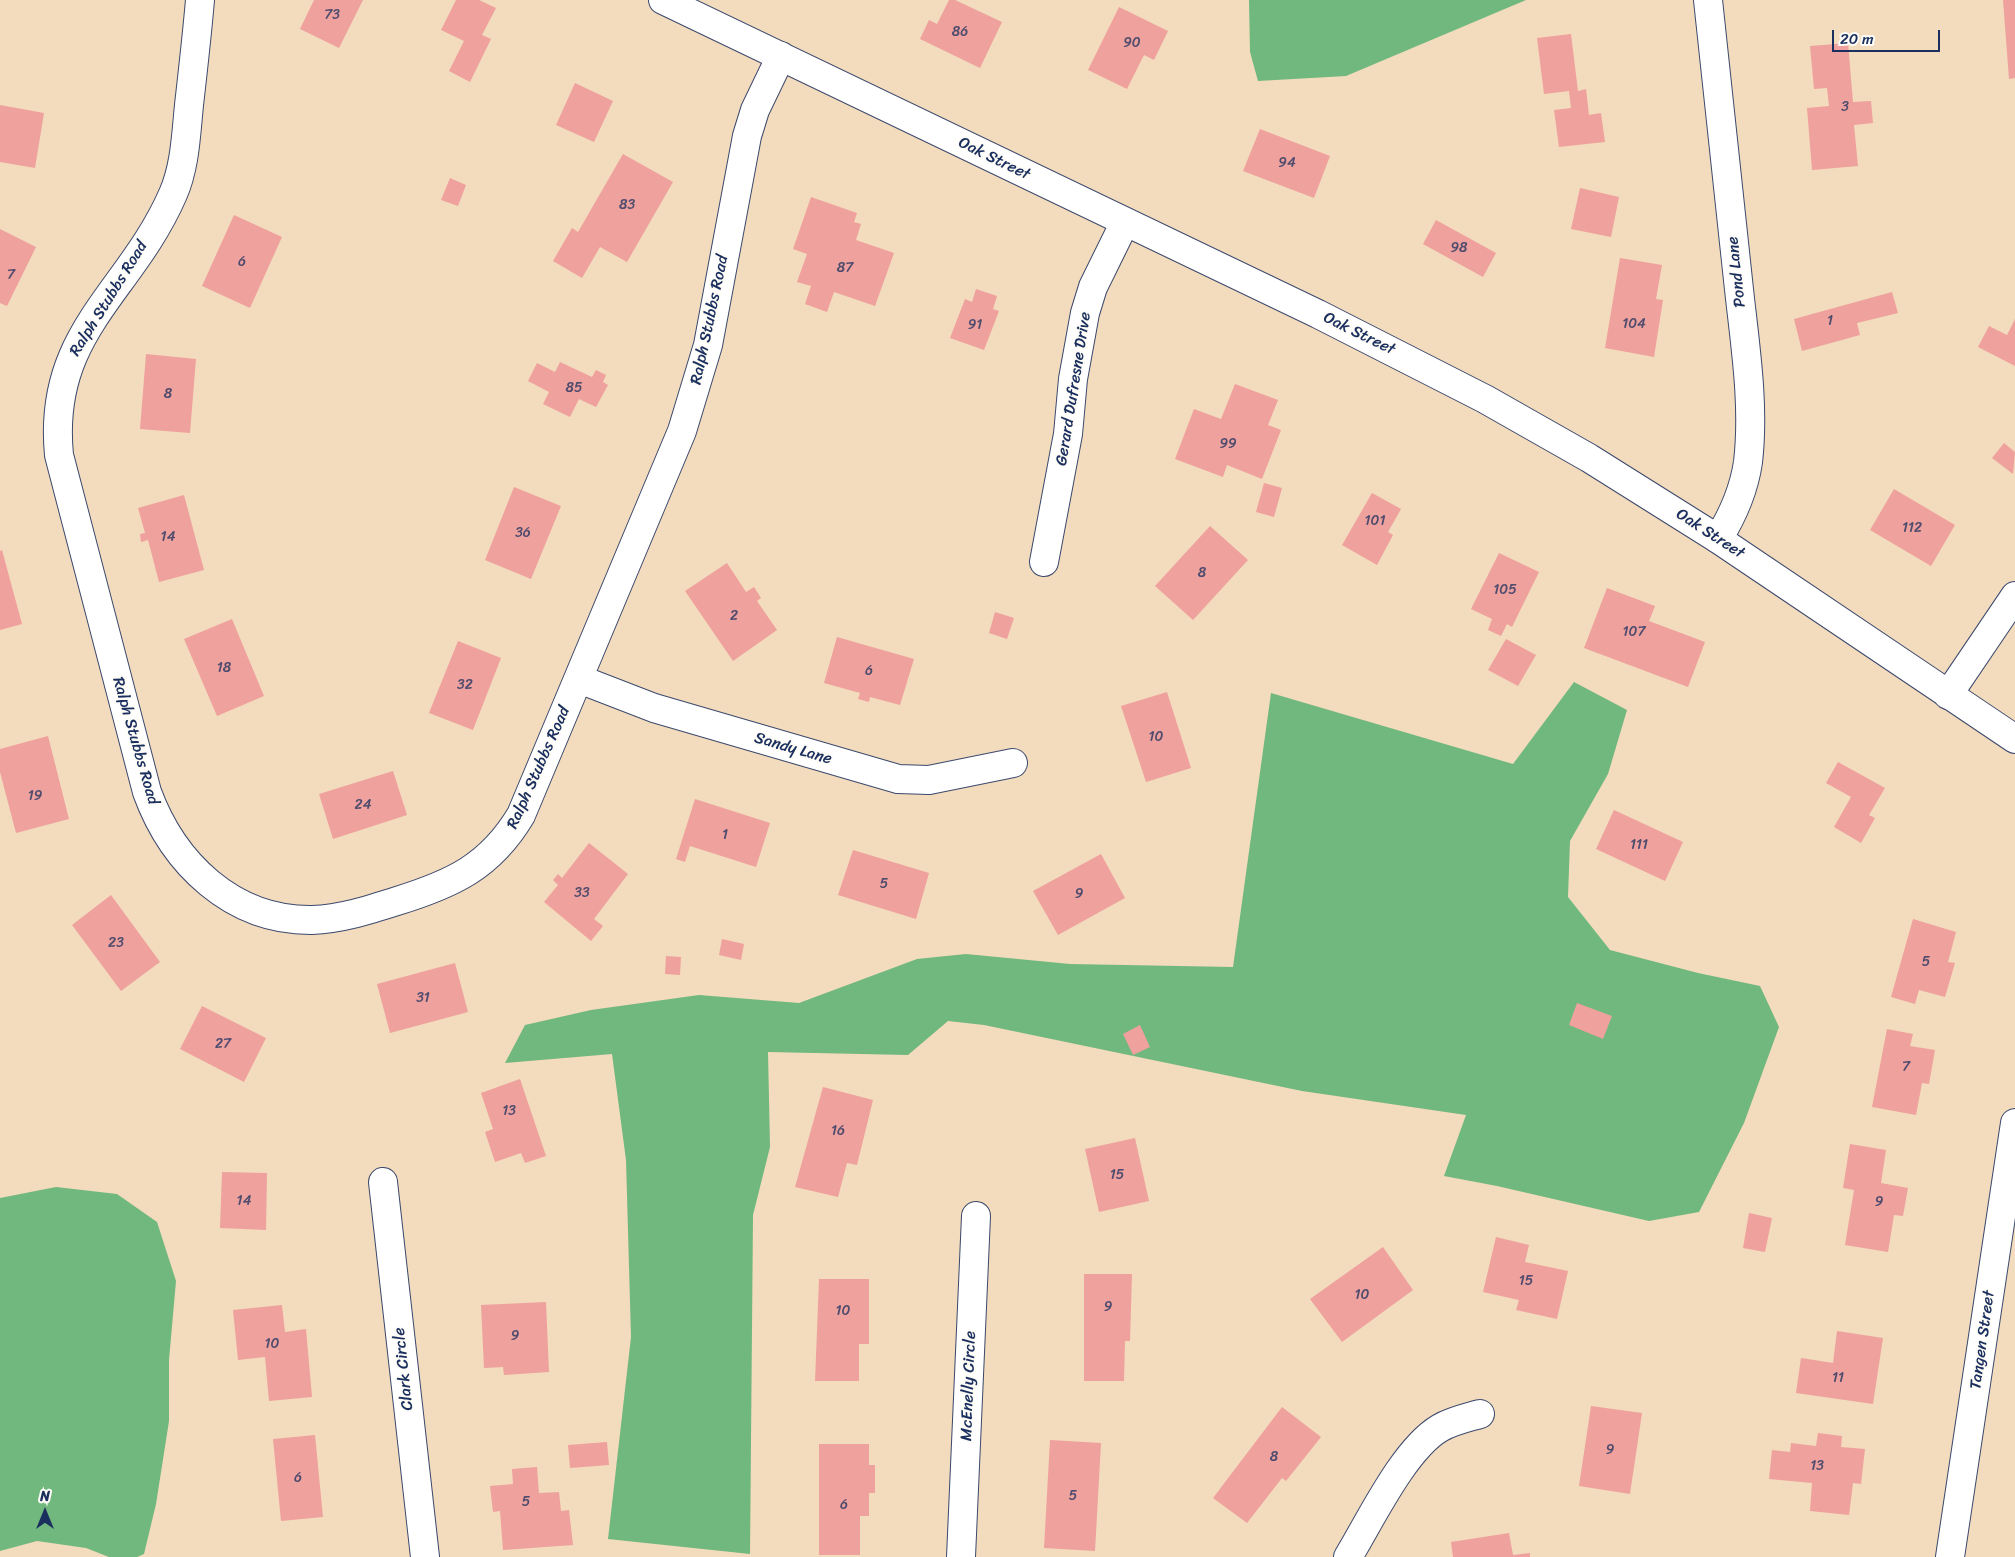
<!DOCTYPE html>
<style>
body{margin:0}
#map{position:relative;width:2015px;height:1557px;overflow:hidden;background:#f3dbbd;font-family:Sriracha,sans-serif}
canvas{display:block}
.north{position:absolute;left:20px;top:1487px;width:50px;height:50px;-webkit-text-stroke:4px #fdfcf7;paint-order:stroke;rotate:0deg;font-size:14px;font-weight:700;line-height:20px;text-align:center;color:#1b2f5e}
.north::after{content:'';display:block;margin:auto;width:18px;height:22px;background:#1b2f5e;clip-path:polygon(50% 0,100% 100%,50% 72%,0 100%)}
.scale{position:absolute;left:1832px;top:30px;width:108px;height:22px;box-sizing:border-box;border:2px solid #1b2f5e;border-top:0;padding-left:6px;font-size:15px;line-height:18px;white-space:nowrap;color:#1b2f5e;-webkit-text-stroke:4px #fdfcf7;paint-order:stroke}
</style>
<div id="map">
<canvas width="2015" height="1557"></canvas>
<div class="north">N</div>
<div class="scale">20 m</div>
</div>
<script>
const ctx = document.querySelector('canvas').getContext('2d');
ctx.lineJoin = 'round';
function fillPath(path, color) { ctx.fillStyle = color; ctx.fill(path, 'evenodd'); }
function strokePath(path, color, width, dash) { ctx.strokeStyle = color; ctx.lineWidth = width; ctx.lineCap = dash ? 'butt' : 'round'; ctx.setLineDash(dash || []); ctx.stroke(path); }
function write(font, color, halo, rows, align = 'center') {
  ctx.font = font + ' Sriracha,sans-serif'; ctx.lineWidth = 4; ctx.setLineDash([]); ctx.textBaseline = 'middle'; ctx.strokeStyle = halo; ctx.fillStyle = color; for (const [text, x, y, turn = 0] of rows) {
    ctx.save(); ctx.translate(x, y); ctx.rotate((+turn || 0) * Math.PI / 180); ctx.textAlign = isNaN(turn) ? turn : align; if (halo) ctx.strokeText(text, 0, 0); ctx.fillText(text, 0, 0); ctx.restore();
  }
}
const forest = new Path2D(`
 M1249 0H1526L1346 76 1258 81 1250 52Z
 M1574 682 1627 710 1608 774 1570 841 1568 897 1610 950 1698 973 1760 986 1779 1027 1744 1123 1699 1212 1649 1221 1497 1186 1444 1176 1466 1115 1302 1091 984 1025 948 1021 908 1055 768 1052 770 1147 753 1215 750 1554 608 1539 631 1337 626 1160 612 1054 505 1063 525 1025 591 1010 699 995 799 1003 917 959 966 954 1070 964 1233 967 1271 693 1513 764Z
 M56 1187 117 1194 157 1222 176 1281 169 1360V1421L156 1504 144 1554 137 1557H109L86 1548 37 1541 0 1551V1198Z`);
const building = new Path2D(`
 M314 0H363L339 48 300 29Z
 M456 0H479L496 8 482 35 491 39 470 82 449 71 464 41 441 30Z
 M949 0H955L1002 22 980 68 920 39 929 20 937 24Z
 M2003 0H2015V78L2009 79Z
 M1119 7 1168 31 1154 60 1144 55 1127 89 1088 70Z
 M1571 34 1578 91 1586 89 1589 115 1601 113 1605 142 1559 147 1554 110 1571 108 1569 91 1544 94 1537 38Z
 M1848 43 1853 102 1871 101 1873 123 1854 125 1858 166 1812 170 1807 108 1829 106 1827 88 1814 89 1810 46Z
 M575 83 613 101 594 142 556 125Z
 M0 105 44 113 35 168 0 162Z
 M1260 129 1330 156 1314 198 1243 171Z
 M623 154 673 182 627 262 600 247 582 278 553 261 572 228 578 232Z
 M450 178 466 185 458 206 441 200Z
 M1580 188 1619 197 1611 237 1571 229Z
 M811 197 857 213 854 222 861 224 856 240 894 253 875 306 834 292 827 312 805 304 811 286 797 282 807 254 793 249Z
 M234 215 282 237 250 308 202 286Z
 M1436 220 1496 253 1483 277 1423 244Z
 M0 229 36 247 7 306 0 303Z
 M1620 258 1662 265 1656 299 1663 300 1654 357 1605 348Z
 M976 289 997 296 993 309 999 311 984 350 950 338 965 299 972 302Z
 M1892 292 1898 313 1857 323 1860 335 1802 351 1794 319Z
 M2015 319V366L1978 347 1989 326 2007 335Z
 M146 354 196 359 190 433 140 429Z
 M560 362 592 377 596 370 606 375 603 382 608 385 596 407 579 399 570 417 543 404 549 392 528 381 537 363 555 372Z
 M1235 384 1278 400 1268 425 1281 430 1262 479 1227 465 1223 477 1175 459 1194 409 1221 419Z
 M2004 443 2015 452 2013 474 1992 458Z
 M1264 483 1282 488 1274 517 1256 512Z
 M514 487 561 506 531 579 485 560Z
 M1894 489 1955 525 1931 566 1870 530Z
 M1372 493 1401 509 1388 532 1393 535 1377 565 1342 545Z
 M184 495 204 570 159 582 148 540 141 542 140 534 145 533 138 508Z
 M1210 526 1248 560 1193 620 1155 586Z
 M2 550 22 624 0 630V551Z
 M1499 553 1539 572 1512 627 1507 624 1501 636 1488 630 1492 619 1471 609Z
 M727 563 746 592 754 587 761 598 757 601 777 630 733 661 685 591Z
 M1607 588 1655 606 1649 621 1705 642 1688 687 1584 648Z
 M995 612 1014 618 1007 639 989 633Z
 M232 619 264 696 217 716 184 639Z
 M837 637 914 659 900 705 870 697 869 702 858 699 860 693 824 683Z
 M1506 639 1536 655 1518 686 1488 670Z
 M458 641 501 658 473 730 429 713Z
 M1167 692 1191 768 1146 782 1121 706Z
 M48 736 69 819 16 833 0 772V749Z
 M1838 762 1885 788 1869 815 1875 818 1861 843 1834 827 1851 797 1826 783Z
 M393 771 407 815 333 839 319 794Z
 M695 799 770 823 756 867 690 846 685 862 676 859Z
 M1614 810 1683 842 1665 881 1596 849Z
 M589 843 628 874 594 919 603 926 591 941 544 902 558 885 553 880 558 874 562 878Z
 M853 850 929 873 916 919 838 895Z
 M1101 854 1125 898 1058 935 1033 891Z
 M111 895 160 962 121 991 72 925Z
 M1913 919 1956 932 1948 962 1955 963 1945 997 1919 990 1915 1004 1891 997Z
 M722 939 744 944 741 960 719 955Z
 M666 956 681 957 680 975 665 974Z
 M455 963 468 1012 390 1033 377 984Z
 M1577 1003 1612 1016 1603 1039 1569 1025Z
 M202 1006 266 1038 244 1082 180 1049Z
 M1140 1025 1150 1047 1133 1055 1123 1034Z
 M1887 1029 1913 1034 1910 1046 1935 1050 1929 1084 1922 1083 1916 1115 1872 1107Z
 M520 1079 546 1156 525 1163 521 1153 495 1162 485 1132 493 1129 481 1093Z
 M823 1087 873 1100 857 1165 847 1163 838 1197 795 1187Z
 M1135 1138 1149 1201 1099 1212 1085 1149Z
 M1850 1144 1886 1150 1881 1183 1908 1188 1903 1216 1894 1215 1888 1252 1845 1245 1854 1190 1843 1188Z
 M222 1172 267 1173 266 1230 220 1228Z
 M1749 1213 1772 1218 1765 1252 1743 1248Z
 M1496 1237 1529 1245 1525 1262 1568 1271 1557 1319 1516 1310 1519 1300 1483 1292Z
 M1383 1247 1413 1290 1342 1342 1310 1299Z
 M1084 1274H1132L1130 1341H1125L1124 1381H1084Z
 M819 1279H869V1344H859V1381H815Z
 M546 1302 549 1372 504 1375 503 1367 484 1368 481 1305Z
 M282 1305 285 1332 306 1329 312 1397 269 1401 265 1357 238 1360 233 1310Z
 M1837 1331 1883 1338 1873 1404 1796 1393 1801 1358 1833 1363Z
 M1591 1406 1642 1413 1630 1494 1579 1486Z
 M1282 1407 1321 1437 1286 1481 1282 1478 1247 1523 1213 1498Z
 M1818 1433 1842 1436 1841 1447 1865 1449 1861 1484 1853 1483 1849 1515 1810 1511 1812 1483 1769 1479 1772 1450 1790 1452 1791 1443 1816 1446Z
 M315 1435 323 1517 281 1521 273 1439Z
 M1050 1440 1101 1443 1095 1551 1044 1548Z
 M607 1442 609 1465 570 1468 568 1445Z
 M819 1444H869V1465H875V1493H869V1516H860V1555H819Z
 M537 1467 539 1493 559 1492 561 1511 569 1510 573 1545 503 1550 500 1511 493 1512 490 1486 513 1484 512 1469Z
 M1509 1533 1513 1555 1530 1553V1557H1453L1451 1542Z`);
const minor = new Path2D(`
 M200 0C197 35 193 70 189 105 186 135 185 167 173 194 130 293 47 332 59 455L147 792C173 863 232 921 312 920 341 919 369 910 397 901 452 884 490 867 521 815L682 431 708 345 747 136 755 110 781 56
 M1708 0C1718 93 1728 186 1738 280 1744 339 1755 402 1748 462 1744 490 1733 515 1718 539
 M1044 562 1068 434 1073 379 1085 313 1093 287 1125 222
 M579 679 654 708 898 779 929 780 1013 763
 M1948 695 2015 596
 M383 1182 425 1557
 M961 1557 976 1216
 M1348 1557C1370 1521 1404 1449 1440 1428 1452 1421 1466 1418 1480 1414
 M1950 1557 2015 1123`);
const tertiary = new Path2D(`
 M663 0 1318 314 1485 399 1589 458 1718 539 2015 739`);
const numberNames = [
 ["73",332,15],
 ["86",960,32],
 ["90",1132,43],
 ["3",1845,107],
 ["94",1287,163],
 ["83",627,205],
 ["98",1459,248],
 ["6",242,262],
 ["87",845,268],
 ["7",11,275],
 ["1",1830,321],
 ["104",1634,324],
 ["91",975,325],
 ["85",574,388],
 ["8",168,394],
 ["99",1228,444],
 ["101",1375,521],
 ["112",1912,528],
 ["36",523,533],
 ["14",168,537],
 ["8",1202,573],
 ["105",1505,590],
 ["2",734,616],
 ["107",1634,632],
 ["18",224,668],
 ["6",869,671],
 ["32",465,685],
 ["10",1156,737],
 ["19",35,796],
 ["24",363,805],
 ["1",725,835],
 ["111",1639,845],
 ["5",884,884],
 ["33",582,893],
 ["9",1079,894],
 ["23",116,943],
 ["5",1926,962],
 ["31",423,998],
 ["27",223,1044],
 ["7",1906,1067],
 ["13",509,1111],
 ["16",838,1131],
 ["15",1117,1175],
 ["14",244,1201],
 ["9",1879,1202],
 ["15",1526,1281],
 ["10",1362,1295],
 ["9",1108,1307],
 ["10",843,1311],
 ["9",515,1336],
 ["10",272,1344],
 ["11",1838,1378],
 ["9",1610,1450],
 ["8",1274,1457],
 ["13",1817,1466],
 ["6",298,1478],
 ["5",1073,1496],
 ["5",526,1502],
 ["6",844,1505]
];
const streetNames = [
 ["Oak Street",994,159,26],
 ["Pond Lane",1737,272,-96],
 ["Ralph Stubbs Road",109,299,-58],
 ["Ralph Stubbs Road",710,320,-78],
 ["Oak Street",1359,334,26],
 ["Gerard Dufresne Drive",1074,389,-81],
 ["Oak Street",1710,534,33],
 ["Ralph Stubbs Road",135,741,74],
 ["Sandy Lane",793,749,16],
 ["Ralph Stubbs Road",539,768,-66],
 ["Tangen Street",1983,1340,-82],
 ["Clark Circle",404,1369,-96],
 ["McEnelly Circle",969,1386,-88]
];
fillPath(forest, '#70b87e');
fillPath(building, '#efa19d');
strokePath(minor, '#3b496c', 30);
strokePath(tertiary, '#3b496c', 30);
strokePath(minor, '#fff', 28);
strokePath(tertiary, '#fff', 28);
write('14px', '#504c6e', null, numberNames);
write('16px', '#1b2f5e', '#fdfcf7', streetNames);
</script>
